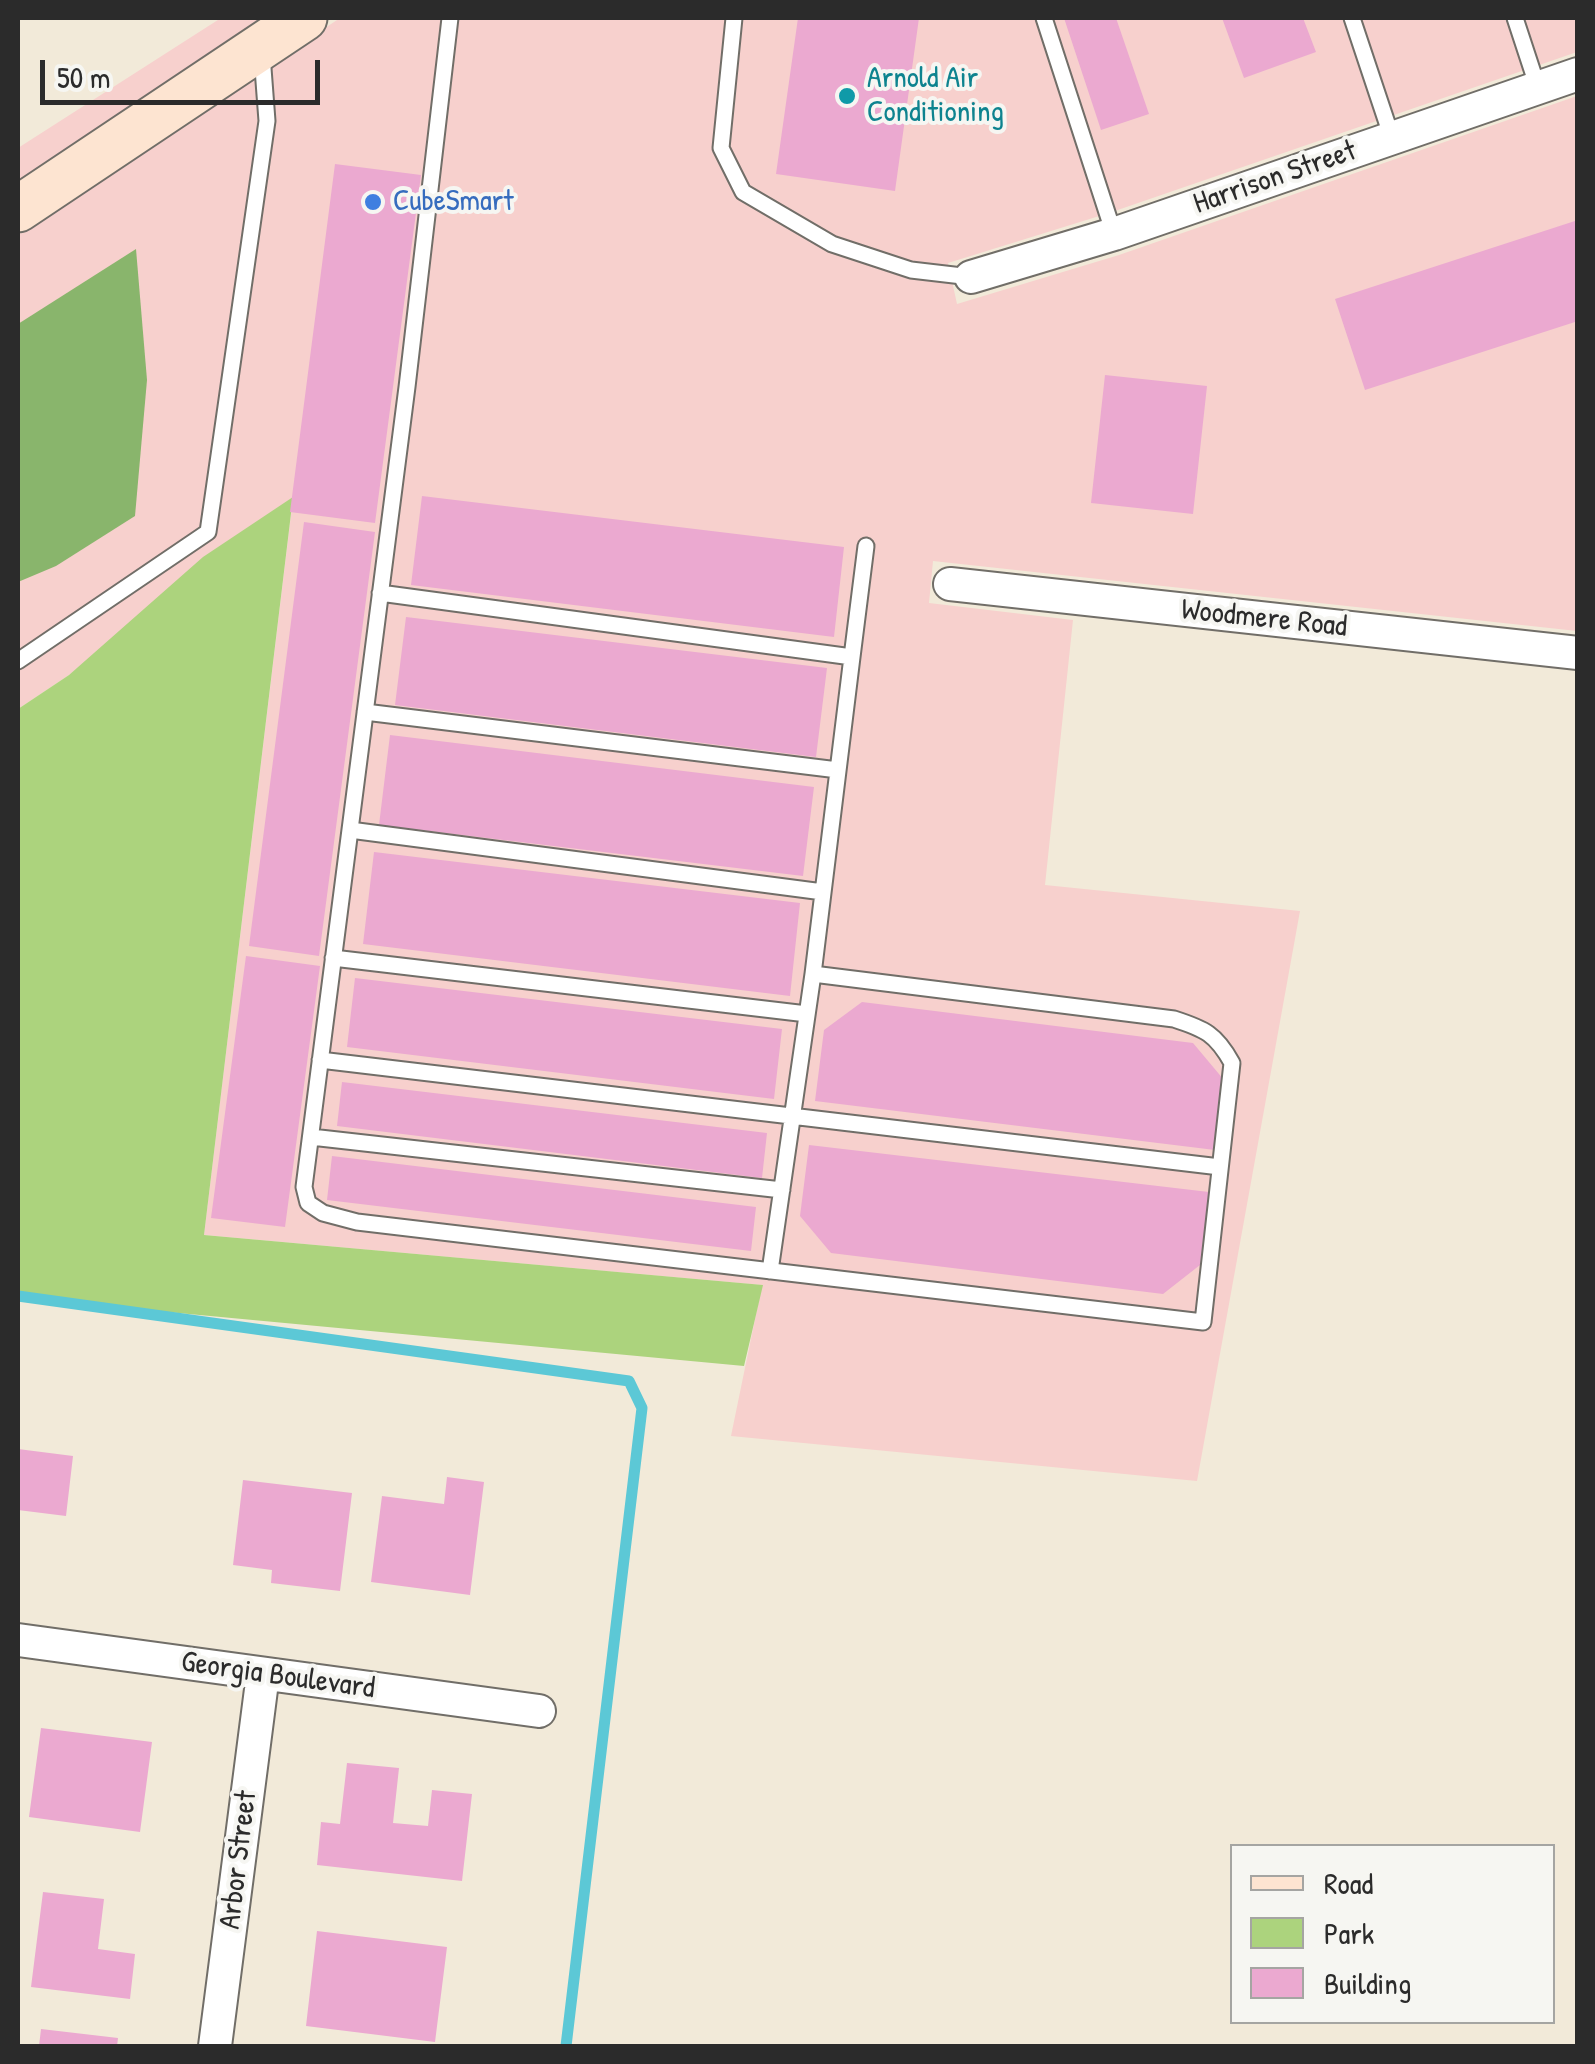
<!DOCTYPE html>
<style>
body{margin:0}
#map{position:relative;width:1595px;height:2064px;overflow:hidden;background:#f2ead9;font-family:"Patrick Hand",sans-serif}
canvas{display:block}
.frame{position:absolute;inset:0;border:20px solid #2b2b2b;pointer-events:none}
.legend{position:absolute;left:1230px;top:1844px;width:325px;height:180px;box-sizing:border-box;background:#f6f6f2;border:2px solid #a5a5a2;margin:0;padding:12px 18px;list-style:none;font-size:30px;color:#2b2b2b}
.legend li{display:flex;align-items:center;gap:20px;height:50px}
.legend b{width:50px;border:2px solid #a5a5a2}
.scale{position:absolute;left:40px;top:60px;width:280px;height:45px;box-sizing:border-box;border:5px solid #2b2b2b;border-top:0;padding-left:12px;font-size:30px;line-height:35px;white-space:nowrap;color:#2b2b2b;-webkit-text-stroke:8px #f6f6f2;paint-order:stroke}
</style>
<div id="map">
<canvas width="1595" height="2064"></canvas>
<div class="frame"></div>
<ul class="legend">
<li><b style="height:12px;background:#fde4d1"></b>Road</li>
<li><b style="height:28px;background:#acd37d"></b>Park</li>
<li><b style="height:28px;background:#eba9d0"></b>Building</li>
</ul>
<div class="scale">50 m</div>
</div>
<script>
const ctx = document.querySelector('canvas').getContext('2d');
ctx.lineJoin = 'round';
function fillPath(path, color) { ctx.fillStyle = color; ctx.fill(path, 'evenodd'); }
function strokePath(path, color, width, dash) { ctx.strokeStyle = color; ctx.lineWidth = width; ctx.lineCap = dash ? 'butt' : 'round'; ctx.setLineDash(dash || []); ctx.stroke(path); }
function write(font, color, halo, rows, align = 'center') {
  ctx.font = font + ' "Patrick Hand",sans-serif'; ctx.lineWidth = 8; ctx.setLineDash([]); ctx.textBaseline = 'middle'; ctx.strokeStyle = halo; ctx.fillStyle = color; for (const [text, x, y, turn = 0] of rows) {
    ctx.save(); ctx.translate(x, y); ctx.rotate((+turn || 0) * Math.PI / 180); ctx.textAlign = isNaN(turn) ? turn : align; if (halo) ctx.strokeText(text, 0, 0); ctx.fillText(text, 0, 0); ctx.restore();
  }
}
const built = new Path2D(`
 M221 18H266L18 185V148Z
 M340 18H1577V52L1109 213 948 263 957 304 1119 255 1577 96V631L933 561 929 603 1073 620 1045 885 1300 911 1197 1481 731 1436 762 1285 204 1235 293 498 69 675 18 709V234Z`);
const green = new Path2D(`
 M293 497 204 1235 763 1285 744 1366 18 1298V709L69 675 203 557Z`);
const forest = new Path2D(`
 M136 249 147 380 135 516 56 566 18 582V324Z`);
const stream = new Path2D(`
 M18 1296 629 1381 642 1408 566 2046`);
const building = new Path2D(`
 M798 18H919L895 191 776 174Z
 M1064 18H1116L1149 114 1101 130Z
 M1222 18H1303L1316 52 1244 78Z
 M335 164 421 175 375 523 290 512Z
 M1578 220V321L1365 390 1335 299Z
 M1105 375 1207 386 1193 514 1091 503Z
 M422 496 844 547 834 637 411 585Z
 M304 522 375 532 319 956 249 946Z
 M406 617 827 668 816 757 395 705Z
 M390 735 814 787 803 876 379 825Z
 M374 852 800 903 790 996 363 944Z
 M246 956 320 966 285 1227 211 1218Z
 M355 978 782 1029 774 1099 347 1047Z
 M862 1002 1193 1043 1224 1080 1215 1150 815 1101 824 1030Z
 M342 1082 767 1133 762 1178 337 1126Z
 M809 1145 1209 1192 1200 1265 1163 1294 831 1253 800 1216Z
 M332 1156 756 1207 751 1251 327 1200Z
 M18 1449 73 1456 66 1516 18 1510Z
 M447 1477 484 1482 470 1595 371 1582 382 1496 444 1504Z
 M243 1480 352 1493 340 1591 271 1583 272 1570 233 1565Z
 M41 1728 152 1742 140 1832 29 1817Z
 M347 1763 399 1768 393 1823 428 1826 432 1790 472 1794 462 1881 317 1865 321 1822 340 1824Z
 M43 1892 104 1899 98 1949 135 1954 130 1999 31 1987Z
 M317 1931 447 1947 435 2042 306 2026Z
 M41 2029 118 2038 117 2046H39Z`);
const lane = new Path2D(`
 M450 18 407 387 304 1187 308 1203 323 1213 357 1222 1203 1322 1232 1063C1216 1034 1205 1029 1174 1019L813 974
 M734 18 721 148 743 192 832 244 911 270 971 277
 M1044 18 1114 234
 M1352 18 1392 138
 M1515 18 1538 88
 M380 593 852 657 813 974 770 1271
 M852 657 866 546
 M18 661 208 532 267 121 262 55
 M365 712 838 770
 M350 830 823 892
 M333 958 807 1014
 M320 1060 1220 1167
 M311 1137 782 1190`);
const street = new Path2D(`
 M971 277 1114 234 1578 74
 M950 584 1578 653
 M18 1640 539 1711
 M215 2046 263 1674`);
const secondary = new Path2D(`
 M18 209 304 18`);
const markers = [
 [847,96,10,"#0f9aa8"],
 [373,202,10,"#3f7fe0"]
];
const cultureNames = [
 ["Arnold Air",867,79],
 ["Conditioning",867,113]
];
const streetNames = [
 ["Harrison Street",1275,178,-19],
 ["Woodmere Road",1264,619,6],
 ["Georgia Boulevard",278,1676,8],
 ["Arbor Street",239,1860,-83]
];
const shopNames = [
 ["CubeSmart",393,202]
];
fillPath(built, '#f7d0cd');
fillPath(green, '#acd37d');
fillPath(forest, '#89b56c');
strokePath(stream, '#5cc8d6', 11);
fillPath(building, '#eba9d0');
strokePath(lane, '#716e68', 19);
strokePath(street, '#716e68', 36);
strokePath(secondary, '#716e68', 49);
strokePath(lane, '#fff', 15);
strokePath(street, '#fff', 32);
strokePath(secondary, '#fde4d1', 45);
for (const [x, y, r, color] of markers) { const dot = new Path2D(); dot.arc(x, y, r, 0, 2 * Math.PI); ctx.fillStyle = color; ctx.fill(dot); strokePath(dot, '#f6f6f2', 4); }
write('30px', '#0d838f', '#f6f6f2', cultureNames, 'left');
write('30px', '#2b2b2b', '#f6f6f2', streetNames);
write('30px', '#366cbe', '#f6f6f2', shopNames, 'left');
</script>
